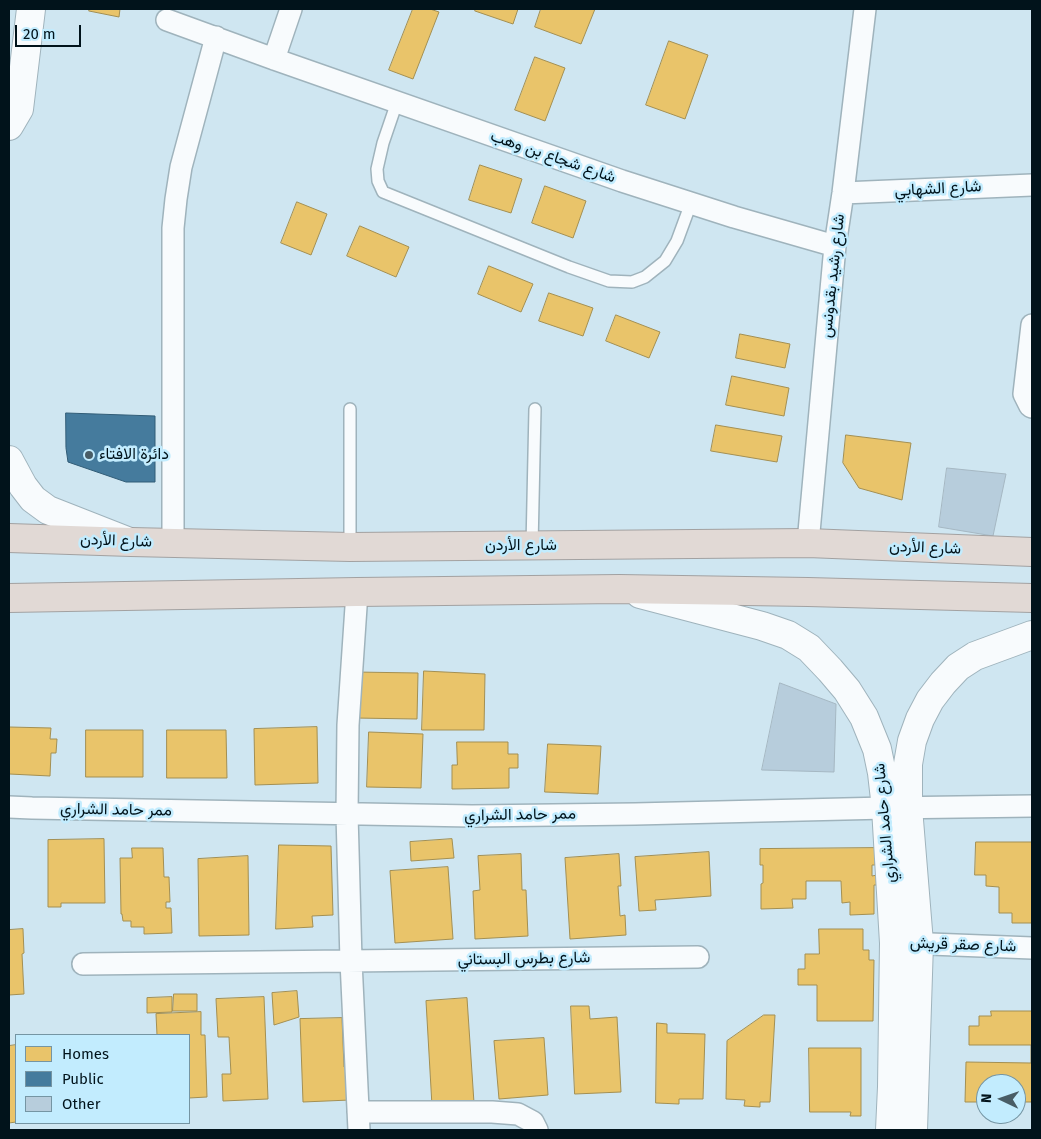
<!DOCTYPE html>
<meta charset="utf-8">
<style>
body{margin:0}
#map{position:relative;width:1041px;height:1139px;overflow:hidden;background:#cfe6f1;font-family:"Fira Sans",sans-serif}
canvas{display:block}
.frame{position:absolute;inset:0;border:10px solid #01131b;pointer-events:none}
.legend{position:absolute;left:15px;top:1034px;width:175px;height:90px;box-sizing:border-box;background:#c2ecfe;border:1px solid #7595a3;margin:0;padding:6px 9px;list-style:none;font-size:15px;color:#01131b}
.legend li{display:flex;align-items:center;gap:10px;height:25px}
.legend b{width:25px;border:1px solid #7595a3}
.north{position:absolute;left:976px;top:1074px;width:50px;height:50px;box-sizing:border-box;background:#c2ecfe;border:1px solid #7595a3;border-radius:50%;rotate:273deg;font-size:14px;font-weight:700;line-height:20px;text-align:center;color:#01131b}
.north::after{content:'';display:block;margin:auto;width:18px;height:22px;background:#495d66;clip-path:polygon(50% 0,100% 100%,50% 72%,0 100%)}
.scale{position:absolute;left:15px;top:25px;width:66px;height:22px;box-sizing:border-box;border:2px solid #01131b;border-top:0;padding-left:6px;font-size:15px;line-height:18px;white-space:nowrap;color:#01131b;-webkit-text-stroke:4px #c2ecfe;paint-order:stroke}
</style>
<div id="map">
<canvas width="1041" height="1139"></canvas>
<div class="frame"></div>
<ul class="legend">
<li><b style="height:14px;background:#e9c46a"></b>Homes</li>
<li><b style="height:14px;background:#457b9d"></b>Public</li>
<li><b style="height:14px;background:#b7cddc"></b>Other</li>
</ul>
<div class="north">N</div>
<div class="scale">20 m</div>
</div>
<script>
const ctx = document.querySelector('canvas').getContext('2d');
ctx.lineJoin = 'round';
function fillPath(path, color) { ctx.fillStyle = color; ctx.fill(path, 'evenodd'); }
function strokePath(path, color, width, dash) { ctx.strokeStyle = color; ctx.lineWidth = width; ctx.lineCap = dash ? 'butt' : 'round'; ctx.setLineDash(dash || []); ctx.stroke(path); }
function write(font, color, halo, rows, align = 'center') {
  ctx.font = font + ' "Fira Sans",Vazirmatn,sans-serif'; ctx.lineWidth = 5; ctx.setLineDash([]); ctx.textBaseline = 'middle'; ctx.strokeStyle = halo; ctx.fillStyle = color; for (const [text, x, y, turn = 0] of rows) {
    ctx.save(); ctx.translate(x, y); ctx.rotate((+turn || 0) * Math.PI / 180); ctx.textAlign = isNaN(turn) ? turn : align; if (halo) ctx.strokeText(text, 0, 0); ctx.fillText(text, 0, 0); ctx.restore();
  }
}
const homes = new Path2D(`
 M90 9H120L119 17 89 11Z
 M413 9H430L439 12 413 79 389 70Z
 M476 9H518L513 24 475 11Z
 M541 9H595L581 44 535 27Z
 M669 41 708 55 685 119 646 105Z
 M535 57 565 68 545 121 515 110Z
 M480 165 522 179 511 213 469 200Z
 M545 186 586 201 573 238 532 223Z
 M297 202 327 214 311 255 281 243Z
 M360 226 409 247 396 277 347 256Z
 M489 266 533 284 521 312 478 294Z
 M549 293 593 308 583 336 539 321Z
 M616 315 660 332 649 358 606 341Z
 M740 334 790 344 785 368 736 358Z
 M732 376 789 388 784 416 726 405Z
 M716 425 782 436 777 462 711 451Z
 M846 435 911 443 902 500 859 488 843 463Z
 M424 671 485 674 484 730H422Z
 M355 672 418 673 417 719 354 718Z
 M9 727 51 728 50 739H57L56 753H51L50 776 9 774Z
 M317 727 318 783 255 785 254 729Z
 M86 730H143V777H86Z
 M167 730H226L227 778H167Z
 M369 732 423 734 421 788 367 787Z
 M457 742H508V754H518V768H509V788L452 789V765H457Z
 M548 744 601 746 598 794 545 792Z
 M104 839 105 903H61V907H48V840Z
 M452 839 454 858 411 861 410 842Z
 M976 842H1032V923H1012V913H999V887L986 886V875H975Z
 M279 845 331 846 333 915 312 916 313 927 276 929Z
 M132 848H163L164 877H169L170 902H166V908H171L172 933 144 934V927H131V921H123L122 914H121L120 858H132Z
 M875 848V865H872V876L877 875V885H874V914L850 915V902L842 903 841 881H806V899H792L793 908 761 909V884L763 883V865H760V849Z
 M709 852 711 896 655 900 656 910 639 911 635 857Z
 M521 854 522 890H526L528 936 475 939 473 891 480 890 478 856Z
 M619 854 621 886H618L620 916 625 915 626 935 570 939 565 858Z
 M248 856 249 935 199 936 198 859Z
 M448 867 453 939 395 943 390 871Z
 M23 929 24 953 22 954 24 994 9 995V930Z
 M819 929H863V950H869V960H874L873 1021H817V985H798V969H805V954H819Z
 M297 991 299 1017 274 1025 272 993Z
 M174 994H197V1011H173Z
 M172 997V1012L147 1013V998Z
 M264 997 268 1099 223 1101 222 1074H231L229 1037H218L216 999Z
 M467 998 474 1103 432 1106 426 1001Z
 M571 1006H589L590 1019 617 1017 621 1092 575 1094Z
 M991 1011H1032V1102H1016V1084H986V1102H965L966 1062 1031 1063V1045H969V1026H979V1016H991Z
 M201 1012V1035H205L207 1097 189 1098V1035H157L156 1014Z
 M764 1015H775L770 1102H760V1107L744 1106 745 1100 726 1099 727 1041Z
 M342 1018 344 1067H349L350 1100 303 1102 300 1019Z
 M657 1023 667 1024V1033L705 1034 703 1099H679V1104L656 1103Z
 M544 1038 548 1095 499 1099 494 1041Z
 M16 1045V1122L9 1123V1046Z
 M809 1048H861V1116H850L851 1112H810Z`);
const public = new Path2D(`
 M66 413 155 416V482H126L68 462 66 448Z`);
const building = new Path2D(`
 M947 468 1006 474 993 536 939 527Z
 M780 683 836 704 834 772 762 770Z`);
const lane = new Path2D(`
 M397 102 383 143 377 169 378 181 383 192 569 267 609 281 632 282 645 277 665 261 677 241 691 203
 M532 546 535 409
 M350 547V409`);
const street = new Path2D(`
 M167 20 274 59 622 181 734 217 835 246
 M274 59 291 9
 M843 193 1032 185
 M1032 325 1024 394 1030 406 1032 407
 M173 543V228L176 199 181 167 216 37
 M808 543 835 246 843 193 865 9
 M357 592 348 725 347 814 351 961 359 1130
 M9 807 32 808 472 816 635 814 886 808 1032 806
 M905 943 1032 948
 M83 964 698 957
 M358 1112H492L518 1114 533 1122 537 1130`);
const secondary = new Path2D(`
 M9 126 19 109 31 9
 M9 460 23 486 33 499 48 510 127 541
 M640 594 762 626 788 635 809 648 830 670 847 690 864 717 877 749 882 773 886 808 894 943 892 1087 890 1130
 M913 1130 919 943 908 808V764L912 741 920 719 930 700 943 683 958 667 975 656 1032 635`);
const highway = new Path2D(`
 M9 538 131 542 350 547 808 543 1032 552
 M9 598 357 592 619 589 808 592 1032 598`);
const markers = [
 [89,455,5,"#495d66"]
];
const streetNames = [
 ["شارع شجاع بن وهب",553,157,19],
 ["شارع الشهابي",938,189,-3],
 ["شارع رشيد بقدونس",833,276,-84],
 ["شارع الأردن",116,541,2],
 ["شارع الأردن",521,546],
 ["شارع الأردن",925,548,2],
 ["ممر حامد الشراري",116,810,1],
 ["ممر حامد الشراري",520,815,-1],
 ["شارع حامد الشراري",885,823,-95],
 ["شارع صقر قريش",963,945,2],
 ["شارع بطرس البستاني",524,959,-1]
];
const poiNames = [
 ["دائرة الافتاء",99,455]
];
fillPath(homes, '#e9c46a');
strokePath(homes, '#a38f52', 1);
fillPath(public, '#457b9d');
strokePath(public, '#315c76', 1);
fillPath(building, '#b7cddc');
strokePath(building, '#a5b7c2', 1);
strokePath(lane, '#9fb3bc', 14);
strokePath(street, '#9fb3bc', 24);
strokePath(secondary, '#9fb3bc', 30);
strokePath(highway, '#a2a1a1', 30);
strokePath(lane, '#f8fbfd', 11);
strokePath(street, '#f8fbfd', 21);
strokePath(secondary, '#f8fbfd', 28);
strokePath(highway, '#e1d9d5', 28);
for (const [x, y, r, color] of markers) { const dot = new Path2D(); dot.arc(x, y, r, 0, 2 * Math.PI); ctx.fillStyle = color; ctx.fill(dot); strokePath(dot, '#c2ecfe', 2); }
write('16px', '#01131b', '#c2ecfe', streetNames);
write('16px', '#01131b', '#c2ecfe', poiNames, 'left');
</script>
